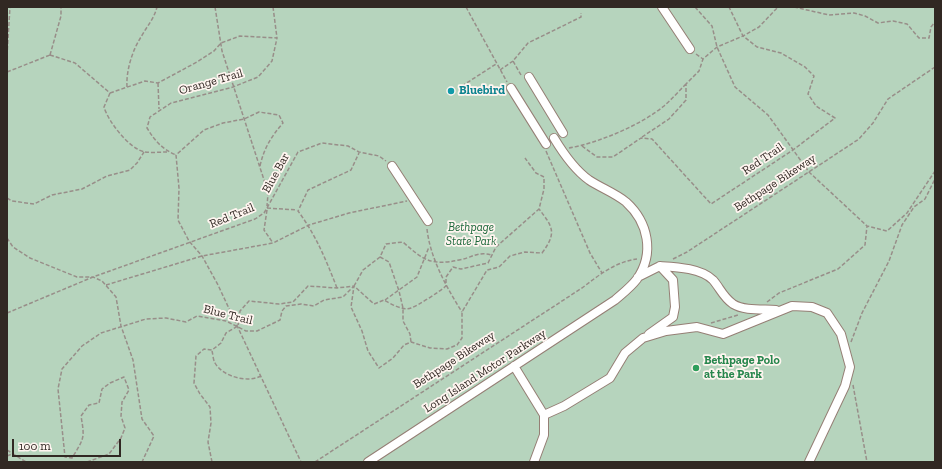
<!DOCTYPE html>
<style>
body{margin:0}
#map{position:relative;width:942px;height:469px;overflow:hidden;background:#fff5f0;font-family:"Zilla Slab",serif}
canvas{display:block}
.frame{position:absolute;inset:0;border:8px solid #312823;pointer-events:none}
.scale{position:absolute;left:12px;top:439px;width:109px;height:18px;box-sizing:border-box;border:2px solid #312823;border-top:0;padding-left:5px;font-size:12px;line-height:14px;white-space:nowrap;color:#312823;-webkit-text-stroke:3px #fff5f0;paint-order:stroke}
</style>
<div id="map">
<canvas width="942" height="469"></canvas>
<div class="frame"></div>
<div class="scale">100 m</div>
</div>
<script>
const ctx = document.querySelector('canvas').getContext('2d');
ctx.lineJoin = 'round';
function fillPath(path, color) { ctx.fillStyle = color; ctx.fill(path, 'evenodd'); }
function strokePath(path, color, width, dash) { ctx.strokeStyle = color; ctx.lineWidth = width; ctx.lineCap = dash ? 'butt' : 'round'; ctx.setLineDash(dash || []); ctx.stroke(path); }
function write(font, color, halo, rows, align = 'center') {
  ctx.font = font + ' "Zilla Slab",serif'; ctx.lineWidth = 3.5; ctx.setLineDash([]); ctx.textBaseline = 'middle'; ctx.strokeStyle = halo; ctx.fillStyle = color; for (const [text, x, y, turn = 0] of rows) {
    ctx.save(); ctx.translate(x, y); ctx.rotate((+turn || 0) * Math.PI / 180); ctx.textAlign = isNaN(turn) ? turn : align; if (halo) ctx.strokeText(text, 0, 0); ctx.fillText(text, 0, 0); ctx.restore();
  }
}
const green = new Path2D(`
 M7 7H935V462H7Z`);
const path = new Path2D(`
 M215 7 222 51 266 186 268 194 267 206
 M273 7 277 38
 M466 7 507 82
 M695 7 712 26 717 47 735 87 768 115 809 172 867 226 887 231 907 213 935 171
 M794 7 829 15 854 13 865 16 878 23 893 21 907 24 919 38H929L931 27 935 22
 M696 54 703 59
 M50 55 75 63 110 93
 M50 55 61 16V7
 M7 56 10 7
 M500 70 513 61
 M7 72 50 55
 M521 75 513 61 528 43 581 17V13
 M158 83 159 109
 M462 86 496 64
 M127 87C126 71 132 51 141 37 147 26 154 19 157 7
 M110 93 145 81 158 83 197 62 214 51 221 43 240 36 277 38 272 61 258 77 233 87 171 103 150 117 147 128C155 141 162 149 176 155
 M110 93 104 107C108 121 129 149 145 152 152 153 160 152 167 152
 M642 137 669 119 686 100V84L699 71 703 59 717 47 743 36 759 27 778 7
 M582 146 597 157H613L641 138 652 139 711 204 793 150 835 118 816 106 808 94 814 76 805 67 781 53 757 47 743 36 729 7
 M569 148C598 143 641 125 664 106 672 99 679 91 686 84
 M546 151 590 253 602 273
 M260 166C264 148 271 137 283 123L279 115 259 112 244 119 223 123 204 130 176 155 179 188 178 220 189 241 202 256 218 285 301 462
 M7 198 12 201 34 204 52 195 82 189 107 176 130 170 137 163 144 152
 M267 208 297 210
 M267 210 264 230 273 243
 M427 229C430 257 446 287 462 312
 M7 238 13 247 30 258 77 277H93L102 281 116 297 121 326 133 360 142 419 154 436 142 462
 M380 257 389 262 399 291 403 308V321L410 334 411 342
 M673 259 687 252 859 139 873 123 888 99 935 67
 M106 285 202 256 273 243 309 225 349 213 407 201
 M354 286 363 270 380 257 386 244 403 242C423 260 431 266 459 260 471 258 478 251 491 255
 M337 288C326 260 316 235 298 211L308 190 351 170 359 153
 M385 300 417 277 429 247
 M767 302 779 293 838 269 865 245 867 226
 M7 313 93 277 255 219 264 213 267 208 298 152 322 143 348 146 359 152 379 156 386 161
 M711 323 738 315
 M851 342 862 313 889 261 902 225 914 207 925 199 935 179
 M212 351C213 354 213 360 215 363 223 377 248 383 261 376
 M853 385 867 462
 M7 450 26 462
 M7 456 12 454
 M87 462 109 454 121 438 125 428 121 416 122 402 129 390 124 377 110 383 102 389 99 403 89 405 81 416C85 439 84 438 72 458L65 457 58 389 62 369 82 346 101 333 146 319 166 318 186 322 197 316 226 321 246 331H257L280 320 282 311 286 306 301 304 314 306 324 300 343 297 354 286 374 304 384 300C391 304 403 311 411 308 419 305 439 292 446 286V277L453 267 461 269 488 263 496 247 539 209 544 189V177L536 173 525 158
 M212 462 208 442 211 423 210 407 200 394 194 383 196 356 204 349 212 350 221 343 226 333 238 326 240 311 249 301 279 304 293 302 308 286 337 288 354 286 351 307 362 331 368 351 379 368 393 358 404 345 411 342 430 348 447 349 457 345 462 338V312L487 270 499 267 510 256 525 252 542 253C557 233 553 227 539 209
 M315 462 582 288C599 275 615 262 637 259`);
const minor = new Path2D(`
 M662 7 690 49
 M529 77 563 133
 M511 88 546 144
 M392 166 428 221
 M660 266C676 267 701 268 713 280 720 288 723 297 733 304 744 311 763 309 776 310
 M638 277 660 266 673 280 675 307 673 317 649 334
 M514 366 544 415V435L534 462
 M544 415 564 406 610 378 625 353 643 338 666 331 697 327 723 334 792 306 812 307 827 313 841 334 850 367 845 386 809 462
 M368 462 615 300C623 293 631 287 637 279 655 253 648 222 626 202 615 193 601 188 589 180 575 170 563 153 554 138`);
const markers = [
 [451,91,4,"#0f9aa8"],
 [696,368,4,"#2e9e5b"]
];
const streetNames = [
 ["Orange Trail",211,82,-16],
 ["Red Trail",763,159,-34],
 ["Blue Bar",276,173,-61],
 ["Bethpage Bikeway",775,183,-33],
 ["Red Trail",232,216,-22],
 ["Blue Trail",228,315,14],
 ["Bethpage Bikeway",454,360,-33],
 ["Long Island Motor Parkway",485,371,-33]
];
const cultureNames = [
 ["Bluebird",459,91]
];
const parkNames = [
 ["Bethpage",471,228],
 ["State Park",471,242]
];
const leisureNames = [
 ["Bethpage Polo",704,361],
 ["at the Park",704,375]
];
fillPath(green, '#b6d4bd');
strokePath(minor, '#957f75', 10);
strokePath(path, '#988e89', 1.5, [4, 2]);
strokePath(minor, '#fff', 8);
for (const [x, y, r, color] of markers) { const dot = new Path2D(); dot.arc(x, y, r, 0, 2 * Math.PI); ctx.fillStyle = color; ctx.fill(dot); strokePath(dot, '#fff5f0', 1.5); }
write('12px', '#312823', '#fff5f0', streetNames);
write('bold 12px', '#0d838f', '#fff5f0', cultureNames, 'left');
write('italic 12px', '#196638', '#fff5f0', parkNames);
write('bold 12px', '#27864d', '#fff5f0', leisureNames, 'left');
</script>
